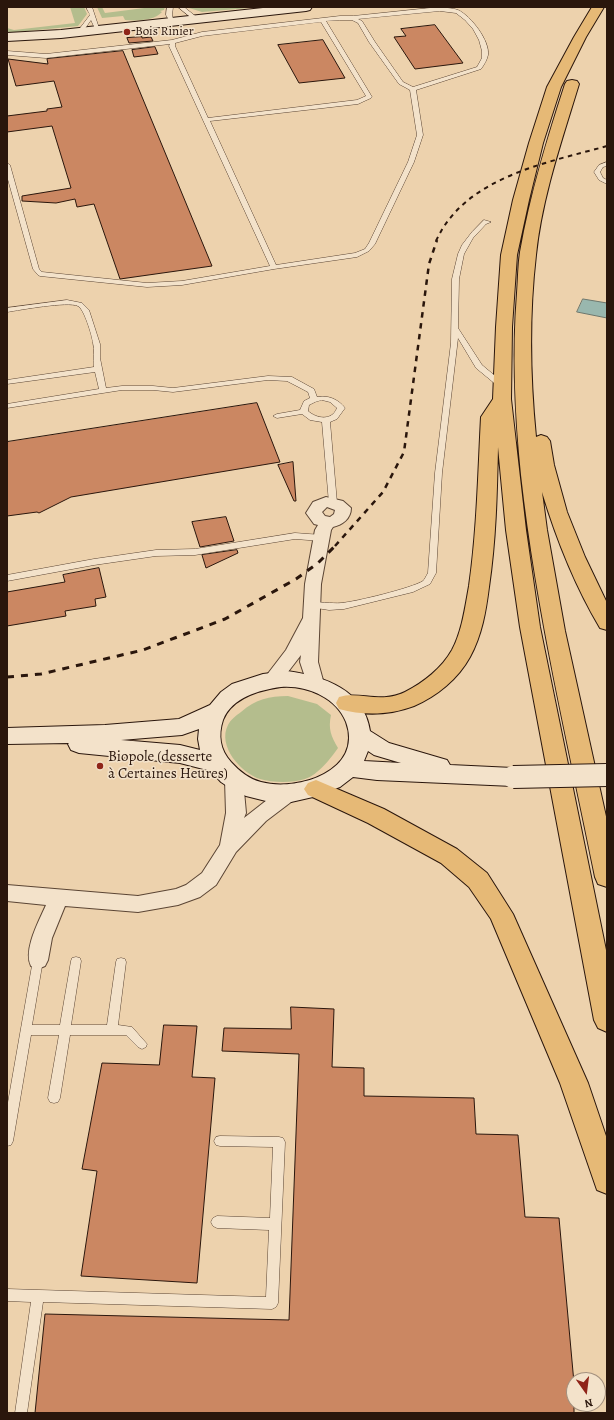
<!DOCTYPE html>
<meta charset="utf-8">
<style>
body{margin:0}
#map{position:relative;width:614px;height:1420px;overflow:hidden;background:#edd2ad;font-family:Alegreya,serif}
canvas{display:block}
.frame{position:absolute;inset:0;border:8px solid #2a160c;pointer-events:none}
.north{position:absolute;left:566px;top:1372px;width:40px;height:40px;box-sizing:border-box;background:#f3e2ca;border:1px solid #a3907e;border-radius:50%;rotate:166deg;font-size:11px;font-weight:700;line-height:16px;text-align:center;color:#2a160c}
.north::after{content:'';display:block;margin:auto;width:14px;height:18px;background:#8f2418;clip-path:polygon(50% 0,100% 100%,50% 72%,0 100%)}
</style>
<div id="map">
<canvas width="614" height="1420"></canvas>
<div class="frame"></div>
<div class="north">N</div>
</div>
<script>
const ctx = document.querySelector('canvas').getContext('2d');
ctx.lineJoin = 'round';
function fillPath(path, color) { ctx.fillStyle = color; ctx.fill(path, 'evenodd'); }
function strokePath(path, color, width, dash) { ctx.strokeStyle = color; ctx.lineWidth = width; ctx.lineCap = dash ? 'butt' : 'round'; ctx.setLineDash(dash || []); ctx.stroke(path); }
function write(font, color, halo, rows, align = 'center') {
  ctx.font = font + ' Alegreya,serif'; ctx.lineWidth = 3; ctx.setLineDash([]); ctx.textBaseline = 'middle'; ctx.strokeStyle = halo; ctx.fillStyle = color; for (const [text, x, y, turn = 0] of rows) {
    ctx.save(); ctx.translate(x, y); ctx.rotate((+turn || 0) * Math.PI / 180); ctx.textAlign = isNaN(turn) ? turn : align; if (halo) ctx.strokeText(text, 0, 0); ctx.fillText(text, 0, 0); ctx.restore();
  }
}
const green = new Path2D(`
 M70 7H84L87 14 78 26 7 33V28L14 30 75 23Z
 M97 7H102L105 13 152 7H165L164 10 160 11 162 12C154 21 136 21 125 20L123 16 102 18Z
 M186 7H261L202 12Z
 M288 696 317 704 331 715C328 729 331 736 338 748 331 758 318 775 305 779 293 783 273 783 260 779 241 773 217 746 228 725 230 720 237 715 241 712 256 699 269 696 288 696Z`);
const water = new Path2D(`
 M583 299 607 303V318L577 312Z`);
const building = new Path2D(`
 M435 25 463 63 415 69 394 37 406 36 401 29Z
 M142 37V38L151 37 153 41 129 43 127 38Z
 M323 40 345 78 299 83 278 45Z
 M155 47 158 54 134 57 132 50Z
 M123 51 212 266 120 279 94 204 77 207 75 199 56 203 22 201V196L71 188 52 126 7 132V116L47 111V109L62 107 54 81 16 86 8 59 48 64 47 59Z
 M257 403 280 462 71 497 39 513 37 512 7 516V442Z
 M293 462 296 501H294L278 465Z
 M226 517 234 541 200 547 192 522Z
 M237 550 238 553 206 568 202 555Z
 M99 568 106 597 95 599 96 606 65 611 66 616 7 626V592L65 582 63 575Z
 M291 1007 334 1009 332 1067 364 1068V1096L474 1098 476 1134 518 1135 525 1217 559 1218 574 1383V1413H35L45 1314 289 1320 299 1054 222 1051 224 1028 291 1029Z
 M164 1025 197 1026 192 1077 215 1078 197 1283 81 1276 97 1171 82 1169 102 1063 159 1065Z`);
const lane = new Path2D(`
 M86 7H92L100 31H96L91 20 82 33 77 32 90 15Z
 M167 7H173L172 15 174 22H170L166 15Z
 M178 7H184L199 19 194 20Z
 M440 7C446 8 453 8 458 10 471 16 490 41 488 55 487 60 484 65 481 69L416 90 423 135 414 162 375 244 369 251 357 257 274 269 182 285 147 287 40 276 38 275 33 269 7 176V163L10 165 39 269 42 272 147 283 182 281 270 266 169 46 170 44 46 58 7 55V51L46 54 172 40 202 32 340 16H353ZM440 11 456 13 465 20 473 29 479 40 482 51V58L477 67 413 87 403 82 375 42 362 21 358 19ZM340 20H352L358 23 369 42 399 84 410 90 417 135 408 162 369 243 365 249 355 253 276 265 210 121 358 104 371 98 372 97 326 21ZM321 22 366 96 357 100 208 118 175 46V43L202 36Z
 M607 162V166L603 167 600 172 603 178 607 180V184L599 180 594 172 599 165Z
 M484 220 491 222 486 224 473 238 464 254 459 279 458 328 482 365 506 385 502 387H499L476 368 458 338 442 473 436 573 430 584 413 592 344 609 329 610 310 607 309 605 310 603C316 601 333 604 341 603 355 602 412 588 423 581 425 579 426 576 428 573L435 473 451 343 452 279 458 254 462 245 472 232Z
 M67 300 82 303 89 310 100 344V358L106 388 122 386H153L173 388 268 376 292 377 314 389 317 397C328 395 338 399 345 408L337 419 330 422 337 503 336 505 333 506 329 503 322 422 310 420 302 414 277 418 273 416 277 414 300 410 304 401 310 398 308 392 287 381 268 380 173 392 153 390H122L7 408V404L99 389 95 372 7 384V380L94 367C93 358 95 350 93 343 92 335 84 309 78 306 68 301 20 310 7 312V308ZM322 400 330 402 337 408C332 421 317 419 308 411L309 405 315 402Z
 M295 533 322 535 326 538 322 541 295 539 195 555 156 556 94 565 7 581V575L94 559 156 550 195 549Z
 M38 956 42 957 43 960 32 1025H60L71 961 72 958 76 957 80 958 81 961 71 1025H107L116 962 117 959 121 958 125 959 126 962 118 1025 132 1027 147 1044 146 1047 142 1049 138 1047 126 1035H70L60 1098 58 1102 54 1103 50 1102 48 1098 59 1035H31L13 1141 11 1145 7 1146V1108L33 960 34 957Z
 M220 1136 279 1137 283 1138 285 1142 278 1303 276 1307 272 1309 43 1302 27 1413H15L31 1302 7 1301V1289L266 1297 269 1230 217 1228 213 1226 211 1222 213 1218 217 1216 270 1218 273 1147 220 1146 216 1145 214 1141 216 1137Z`);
const street = new Path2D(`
 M326 497 343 501 351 508C351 519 342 525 333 527L331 530 321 584 318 662 324 684 321 689 315 690 309 689 300 662 301 655 278 685 272 686 266 685 263 680 286 650 303 618 305 584 315 530 318 525 314 524 306 513 313 502ZM327 507 335 510 334 514 330 517 325 516 322 512Z
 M234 773 241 775 243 780 246 813 244 818 281 789 288 787 295 789 297 794 295 799 266 821 236 852 216 885 200 897 178 905 138 912 65 906 52 938 48 960 45 966 38 969 31 966C23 950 39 921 46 905L7 901V885L138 896 176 889 186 885 202 873 220 845 226 813 225 780 227 775Z`);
const secondary = new Path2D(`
 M272 7H312L310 10 306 11 61 38 7 41V33L61 30Z
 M287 671C323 676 364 689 370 731L389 743 447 760 450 765 513 768 521 771 524 777 521 783 513 786 377 780 353 777 340 787 313 797 291 802H270L246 796 233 790 221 782 211 771 180 763 79 753 71 750 68 744 69 743 7 744V728L105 725 179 719 210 705 221 692 232 684 263 674ZM281 687C306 685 336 697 346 722 364 771 297 792 261 782 249 779 239 771 231 762 220 750 218 735 223 720 232 697 260 690 281 687ZM199 729 198 739 200 750 180 745 121 740 182 735ZM368 751 374 755 401 763 364 761Z`);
const highway = new Path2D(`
 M592 7H604L586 37 561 87 543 143 529 200 517 255 512 327 511 399 526 530 540 627 607 955V1032L598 1028 594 1020 520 627 506 530 498 447C497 494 496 540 489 587 486 611 482 635 470 657 458 679 437 696 414 706 390 715 364 716 339 709L336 703 339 697C360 691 380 704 405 692 423 683 442 668 452 650 462 631 465 608 469 586 477 530 478 474 481 417L493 399 496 327 501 255 513 200 529 143 547 87 574 37Z
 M572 80 577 81 579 84C562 140 542 197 536 255 529 315 530 376 536 437L541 435 547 437 550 441 554 465 567 512 585 557 607 603V630L600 628C575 586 556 538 542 492L547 530 565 631 607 821V887L598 884 595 877C568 743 536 610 521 475 515 414 512 354 517 293 518 279 518 265 520 252 530 195 547 139 565 84L567 81Z
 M316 780 384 809 457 849 487 873 513 914 588 1083 607 1139V1194L597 1190 560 1083 491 919 469 887 441 863 368 823 308 795 304 789 308 783Z`);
const railFar2 = new Path2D(`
 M436 241C465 177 546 163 607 146`);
const railFar1 = new Path2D(`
 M335 546 383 492 404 452 429 264 437 240`);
const rail = new Path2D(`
 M7 677 41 674 143 650 225 619 296 579 318 563 336 545`);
const secondaryBridge = new Path2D(`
 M513 777 607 775`);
const markers = [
 [127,32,4,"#8f2418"],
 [100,766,4,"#8f2418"]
];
const farPoinames = [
 ["Bois Rinier",135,32]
];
const poiNames = [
 ["Biopole (desserte",108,757],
 ["à Certaines Heures)",108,774]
];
fillPath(green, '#b4bd8d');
fillPath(water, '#99b7ae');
strokePath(water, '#6d776d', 1);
fillPath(building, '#cb8762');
strokePath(building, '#2a160c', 1);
strokePath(lane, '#5b4534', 1);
strokePath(street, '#5b4534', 2);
strokePath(secondary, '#2a160c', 2);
strokePath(highway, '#2a160c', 2);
fillPath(lane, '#f3e2ca');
fillPath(street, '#f3e2ca');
fillPath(secondary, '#f3e2ca');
fillPath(highway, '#e6b976');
strokePath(railFar2, '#2a160c', 2, [4.5, 4.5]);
strokePath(railFar1, '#2a160c', 2.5, [5.5, 5.5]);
strokePath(rail, '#2a160c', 3, [7, 7]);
strokePath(secondaryBridge, '#2a160c', 24, []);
strokePath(secondaryBridge, '#f3e2ca', 22);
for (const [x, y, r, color] of markers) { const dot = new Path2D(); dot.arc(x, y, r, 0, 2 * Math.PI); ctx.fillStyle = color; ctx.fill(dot); strokePath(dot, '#f3e2ca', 1.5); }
write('13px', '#2a160c', '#f3e2ca', farPoinames, 'left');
write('15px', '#2a160c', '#f3e2ca', poiNames, 'left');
</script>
